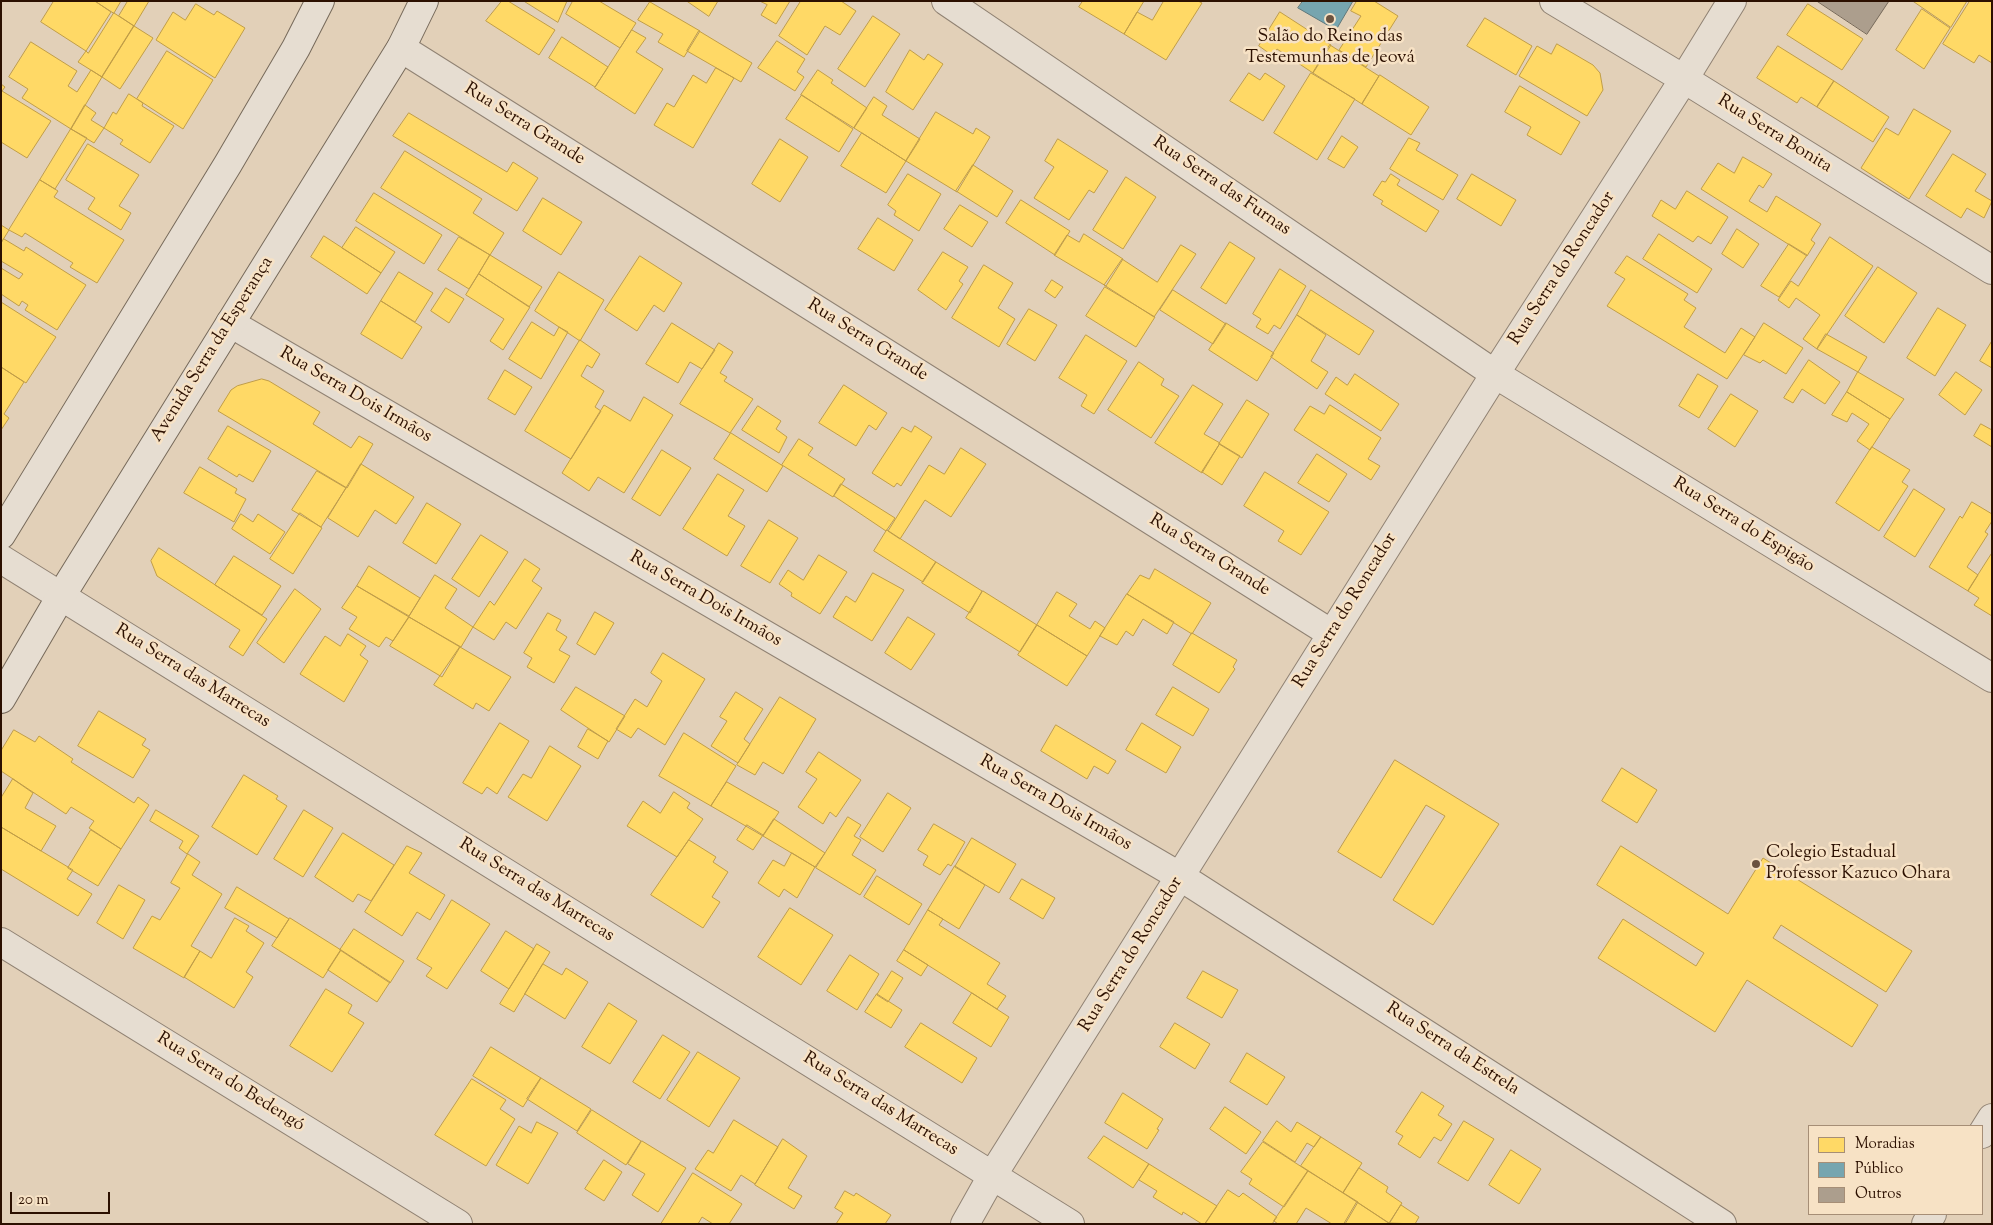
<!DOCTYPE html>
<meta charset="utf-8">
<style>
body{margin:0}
#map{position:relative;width:1993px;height:1225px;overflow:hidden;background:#e2d0b8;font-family:"Sorts Mill Goudy",serif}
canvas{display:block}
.frame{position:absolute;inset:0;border:2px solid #2c1000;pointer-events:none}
.legend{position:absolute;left:1808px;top:1125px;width:175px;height:90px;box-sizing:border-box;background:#f7e2c5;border:1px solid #a68e76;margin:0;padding:6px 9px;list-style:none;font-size:15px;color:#2c1000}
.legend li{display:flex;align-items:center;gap:10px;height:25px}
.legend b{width:25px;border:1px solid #a68e76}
.scale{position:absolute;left:10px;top:1192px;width:100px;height:22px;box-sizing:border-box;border:2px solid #2c1000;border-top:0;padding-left:6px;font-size:15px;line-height:18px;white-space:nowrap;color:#2c1000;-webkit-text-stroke:4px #f7e2c5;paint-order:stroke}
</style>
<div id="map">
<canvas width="1993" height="1225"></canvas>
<div class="frame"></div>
<ul class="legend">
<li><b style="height:14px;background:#ffd966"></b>Moradias</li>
<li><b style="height:14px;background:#76a5af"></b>Público</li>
<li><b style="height:14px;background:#ac9e8d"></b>Outros</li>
</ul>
<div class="scale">20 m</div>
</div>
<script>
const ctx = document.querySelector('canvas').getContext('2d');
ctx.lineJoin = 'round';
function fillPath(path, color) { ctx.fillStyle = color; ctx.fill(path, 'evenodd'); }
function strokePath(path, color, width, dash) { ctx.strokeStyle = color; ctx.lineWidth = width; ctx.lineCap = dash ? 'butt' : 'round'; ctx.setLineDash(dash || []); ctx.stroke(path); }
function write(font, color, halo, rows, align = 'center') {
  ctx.font = font + ' "Sorts Mill Goudy",serif'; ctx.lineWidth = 5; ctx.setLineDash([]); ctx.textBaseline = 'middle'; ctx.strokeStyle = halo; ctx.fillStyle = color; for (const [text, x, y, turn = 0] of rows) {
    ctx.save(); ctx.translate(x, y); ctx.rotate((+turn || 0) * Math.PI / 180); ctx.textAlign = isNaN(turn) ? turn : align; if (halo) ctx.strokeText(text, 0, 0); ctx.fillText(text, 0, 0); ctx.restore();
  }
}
const homes = new Path2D(`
 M54 1H95L111 12 86 51 41 22Z
 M95 1H121L114 13Z
 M128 1H149L134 26 119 16Z
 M502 1H508L555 30 539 55 486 21Z
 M524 1H567L558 22Z
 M573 1H599L636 23 620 48 566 14Z
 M687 1H718L709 16Z
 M760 1H790L776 24 761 15 767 5Z
 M801 1H841L856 11 840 35 825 26 807 55 779 36Z
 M1083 1H1144L1124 34 1079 7Z
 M1164 1H1198L1202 3 1166 60 1124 34 1137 12 1152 20Z
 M1357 1H1374L1398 16 1366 67 1339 50 1361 16 1351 11Z
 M1913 1H1967L1951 27Z
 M1970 1H1992V63L1979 55 1974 63 1943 44Z
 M650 2 700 31 684 57 658 42 663 34 638 20Z
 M196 4 214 15 217 11 245 28 215 78 156 40 173 12 185 20Z
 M1808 4 1863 39 1842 70 1787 35Z
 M1922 9 1950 28 1924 69 1896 50Z
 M1280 12 1331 45 1313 73 1277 49 1273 56 1259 46Z
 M114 13 134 26 102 77 78 62 86 51 88 53Z
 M873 16 900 34 865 87 838 69Z
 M1485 18 1532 46 1516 75 1467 46Z
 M134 26 153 38 120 89 102 77Z
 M632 30 646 38 636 52 663 69 635 114 595 88Z
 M699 31 752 63 741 82 687 51Z
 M562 37 608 67 595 87 549 58Z
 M777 41 805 59 797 72 804 77 795 91 758 68Z
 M31 42 77 71 68 86 77 92 91 70 102 77 71 129 22 98 28 89 9 77Z
 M1557 44 1593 65 1600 73 1603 90 1587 116 1519 76 1537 46 1551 54Z
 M1330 45 1379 76 1362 104 1313 73Z
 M1778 46 1834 81 1817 107 1801 97 1797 103 1757 78Z
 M910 50 924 60 928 54 943 64 913 110 886 92Z
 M167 51 213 80 183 129 137 99Z
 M716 68 734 78 693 148 654 125 667 103 674 107 693 75 706 83Z
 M818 70 833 80 831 83 867 108 854 128 801 95Z
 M1249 73 1260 80 1265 73 1285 86 1263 121 1230 101Z
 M1311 73 1355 99 1317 160 1274 133Z
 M1380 75 1429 107 1411 135 1362 104Z
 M1834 81 1889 117 1873 142 1817 107Z
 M1 84 5 87 2 91 51 121 27 158 1 142Z
 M1520 86 1580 122 1561 155 1527 135 1531 127 1505 112Z
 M129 94 143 103 142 106 174 126 150 163 120 144 123 140 104 128 113 112 116 114Z
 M802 95 853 129 839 152 786 119Z
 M874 97 887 106 882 115 920 139 906 161 854 128Z
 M85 105 96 113 91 120 104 128 94 143 71 129Z
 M1914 109 1951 131 1909 199 1861 168 1886 128 1898 135Z
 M936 112 973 134 976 128 990 137 957 192 906 161Z
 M409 113 507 172 513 162 538 178 517 211 393 136Z
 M71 129 87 138 55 189 40 180Z
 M862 133 906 161 886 193 841 166Z
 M1342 136 1358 147 1344 168 1328 159Z
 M1409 138 1420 143 1416 150 1458 175 1443 200 1390 169Z
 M780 139 808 157 780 202 752 184Z
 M1058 139 1108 171 1094 193 1089 190 1069 220 1034 198 1054 167 1045 161Z
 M88 144 139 175 119 206 131 213 121 230 88 209 95 198 66 180Z
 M405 151 482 199 473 213 504 233 490 255 381 188Z
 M1953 154 1986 174 1975 191 1992 201 1984 218 1967 208 1961 218 1926 196Z
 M1743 157 1772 174 1763 188 1759 185 1749 201 1767 212 1776 196 1821 224 1811 240 1815 243 1807 256 1701 189 1718 163 1734 173Z
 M973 165 1013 191 997 217 956 191Z
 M908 174 941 194 919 231 894 215 896 211 888 205Z
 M1391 174 1400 180 1397 185 1439 211 1426 232 1381 204 1383 201 1373 195 1382 181 1385 182Z
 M1472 174 1516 200 1501 226 1457 199Z
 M1126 177 1156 197 1123 249 1093 230Z
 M40 180 58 191 54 197 124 240 97 283 70 267 73 263 25 233 22 237 9 230Z
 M1687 191 1728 217 1711 244 1698 236 1693 242 1652 216 1661 200 1675 209Z
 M374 193 442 235 424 264 356 221Z
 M543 198 582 222 561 255 523 231Z
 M1021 200 1070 231 1055 255 1006 223Z
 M960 205 988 222 972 247 944 229Z
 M878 218 913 240 894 271 858 249Z
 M1 225 9 230 1 243Z
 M356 227 395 252 381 273 342 248Z
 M1737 229 1759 244 1743 268 1722 254Z
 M1084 234 1123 259 1106 286 1054 255 1067 235 1079 242Z
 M1659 234 1712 269 1697 293 1643 259Z
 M324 236 381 273 367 294 311 257Z
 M459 237 490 255 469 289 438 270Z
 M1830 237 1873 266 1817 349 1803 339 1820 315 1796 298 1789 308 1778 300 1791 281 1798 286Z
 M4 239 24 251 26 247 86 285 57 330 25 310 28 305 22 301 19 306 1 294V268L19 279 23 274 1 261V243Z
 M1230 242 1255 258 1226 304 1201 288Z
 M1789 244 1807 255 1779 297 1761 286Z
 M1181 245 1196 254 1154 317 1104 285 1122 259 1157 282Z
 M943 252 968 267 959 281 963 284 946 310 918 290Z
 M490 255 542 287 529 307 479 274Z
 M640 256 682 283 664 312 654 305 637 331 605 310Z
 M1627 256 1688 294 1684 300 1696 308 1684 327 1725 353 1741 328 1755 337 1727 379 1607 306 1625 279 1615 273Z
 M984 265 1013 283 998 308 1015 319 999 347 952 318Z
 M1878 267 1917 293 1884 343 1845 316Z
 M1280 269 1306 286 1280 329 1274 325 1268 334 1256 327 1261 319 1253 314Z
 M399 272 433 293 415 322 381 301Z
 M559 272 604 300 580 341 535 311Z
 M479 274 530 307 503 350 490 341 504 319 466 295Z
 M1052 280 1063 287 1055 298 1045 291Z
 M1105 287 1155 317 1136 347 1086 316Z
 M446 288 464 299 449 323 431 311Z
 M1173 290 1226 324 1213 344 1160 310Z
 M1311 290 1374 331 1359 355 1297 315Z
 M381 301 422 327 402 359 361 334Z
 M1 302 56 337 26 383 1 367Z
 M1938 308 1966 325 1935 376 1907 358Z
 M1029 309 1057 325 1035 361 1007 344Z
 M1297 315 1326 335 1311 361 1328 372 1317 389 1271 357Z
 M532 322 554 336 559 327 568 332 541 379 509 359Z
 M672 323 715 350 702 369 690 362 678 383 646 364Z
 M1226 323 1274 353 1257 381 1209 350Z
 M1764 323 1803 348 1786 374 1763 360 1760 363 1744 355Z
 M1826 334 1867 357 1858 372 1817 349Z
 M1086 335 1127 361 1094 414 1081 406 1087 395 1059 378Z
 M580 340 600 354 592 368 587 365 581 376 604 391 595 407 601 411 571 459 525 431Z
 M1992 341V368L1980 361Z
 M719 343 733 352 720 373 727 377 724 381 753 399 730 433 680 404Z
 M1809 360 1840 382 1825 404 1802 389 1793 403 1784 398Z
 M1139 362 1164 379 1161 385 1179 396 1151 438 1108 410Z
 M1 367 24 382 4 414 9 418 1 430Z
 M505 370 532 387 515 415 488 399Z
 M1858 372 1904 399 1890 419 1847 392Z
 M1956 372 1982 390 1965 415 1939 395Z
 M1355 374 1399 404 1381 431 1325 394 1336 377 1347 385Z
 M1698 374 1718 386 1699 418 1679 406Z
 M262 379 269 381 320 412 313 424 351 448 359 436 373 444 347 488 218 411 231 390 237 386Z
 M844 385 887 413 876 430 869 425 856 446 819 423Z
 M1193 385 1223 404 1204 434 1220 443 1202 473 1155 443Z
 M1847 392 1890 419 1870 450 1857 441 1869 424 1852 413 1847 422 1832 415Z
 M1731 394 1758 411 1735 447 1708 429Z
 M644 397 673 415 624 493 598 477 589 491 562 473 604 405 630 421Z
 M1247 400 1269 414 1242 458 1219 444Z
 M1330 405 1381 438 1368 459 1380 466 1371 480 1294 430 1310 406 1324 414Z
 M758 406 781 421 776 429 787 437 779 453 742 430Z
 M1981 424 1992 430V447L1974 436Z
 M228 426 271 451 253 482 239 474 237 477 208 459Z
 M915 426 932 437 901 486 897 483 894 487 872 473 902 427 911 432Z
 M731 433 783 466 767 492 714 459Z
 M799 439 813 448 808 455 845 479 833 497 782 465Z
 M1220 444 1240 456 1222 485 1202 472Z
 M1872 447 1910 470 1902 482 1908 486 1879 531 1836 503Z
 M961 448 986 464 951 517 925 500 900 539 888 531 929 465 944 474Z
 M662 450 691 468 660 516 632 499Z
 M1317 454 1347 474 1329 502 1298 483Z
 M361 464 414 497 396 524 375 510 358 537 328 518Z
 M200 467 237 489 235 493 246 499 234 522 184 493Z
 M317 471 346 488 321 527 292 510Z
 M1265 472 1329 512 1301 555 1278 541 1284 531 1244 506Z
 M718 474 744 490 728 516 745 526 727 556 683 529Z
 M841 484 895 518 886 531 834 496Z
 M1914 489 1945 509 1915 557 1884 537Z
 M1972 502 1992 514V521L1985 532 1988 534 1967 567 1978 575 1968 591 1929 567 1960 516 1962 518Z
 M427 503 461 524 436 564 403 543Z
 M300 513 322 528 293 574 270 559Z
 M241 514 253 522 258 514 285 532 270 554 232 529Z
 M769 520 798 538 770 583 741 566Z
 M887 530 936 562 923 582 874 551Z
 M481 535 508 552 479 597 452 579Z
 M159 548 267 619 243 656 229 647 240 630 157 576 151 561Z
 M1992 553V616L1974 605 1979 598 1968 591Z
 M819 555 847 572 820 614 791 596 792 593 779 584 788 570 803 580Z
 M234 556 281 586 262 615 215 585Z
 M525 559 540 569 532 581 542 588 516 629 506 622 494 640 473 627 490 601 494 605Z
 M936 562 982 591 970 613 922 583Z
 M369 566 420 598 409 616 357 586Z
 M1155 569 1211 603 1192 634 1127 594 1140 575 1149 579Z
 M873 573 904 590 872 641 833 617 846 596 855 602Z
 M435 575 457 589 445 608 473 627 461 647 409 617Z
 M357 586 409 617 393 641 386 637 379 647 349 629 357 617 342 608Z
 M295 589 321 609 284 663 257 643Z
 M983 591 1037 625 1020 652 966 618Z
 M1057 592 1077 604 1069 616 1090 629 1095 621 1105 628 1087 656 1037 625Z
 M1127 594 1174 622 1167 634 1143 619 1133 636 1126 631 1117 645 1100 636Z
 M595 612 614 623 595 655 577 644Z
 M548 613 561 620 556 630 567 637 559 650 570 656 554 683 527 667 532 658 524 653Z
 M409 617 460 647 442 677 390 646Z
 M908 617 935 634 911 670 885 653Z
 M1037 625 1087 656 1067 686 1018 655Z
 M1192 633 1237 660 1233 667 1235 669 1219 693 1173 665Z
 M348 634 366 646 360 655 368 661 344 702 300 674 325 636 340 646Z
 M460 647 511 677 489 711 476 703 473 709 434 685Z
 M663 653 705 679 665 745 638 728 631 738 616 729 635 699 647 707 662 681 651 673Z
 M576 687 625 716 609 742 561 710Z
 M1173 687 1209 709 1193 736 1156 715Z
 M736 692 763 709 744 739 750 744 738 763 711 746 727 721 720 717Z
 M780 697 816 719 783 774 763 762 755 775 737 765Z
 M99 711 146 739 142 745 150 750 133 778 78 746Z
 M500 723 529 741 497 794 487 787 482 794 463 783Z
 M1142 723 1181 747 1166 773 1126 750Z
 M1056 725 1116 761 1108 774 1094 766 1087 779 1041 751Z
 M588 729 608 741 598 759 578 747Z
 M14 730 35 742 39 736 73 759 71 762 134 803 138 797 149 805 121 849 89 828 94 821 71 807 66 814 1 771V751Z
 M684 733 736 766 711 806 659 776Z
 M550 746 581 766 547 821 508 797 523 774 531 778Z
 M819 752 861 780 836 817 830 812 823 824 798 807 817 779 806 772Z
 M1395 760 1499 824 1433 925 1393 900 1445 816 1426 805 1381 878 1338 852Z
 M1622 768 1657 790 1637 823 1602 801Z
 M244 775 278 796 276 799 287 806 257 855 212 827Z
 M13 779 33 793 25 808 56 826 41 851 1 827V798Z
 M727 782 779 812 763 836 711 806Z
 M674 792 690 803 687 808 703 819 677 857 627 826 643 801 660 813Z
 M888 793 911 808 883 852 860 837Z
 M156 810 199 836 187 854 179 848 183 841 150 821Z
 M304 810 333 828 303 877 274 859Z
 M848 817 861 825 854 836 861 840 852 855 876 870 860 895 816 868Z
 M774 819 825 853 815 867 763 836Z
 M934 824 965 842 951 866 948 864 940 875 923 865 928 856 918 850Z
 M747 825 763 835 753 850 737 840Z
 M1 827 73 870 67 879 92 894 78 916 1 869Z
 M91 830 121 849 98 886 68 868Z
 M343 833 394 865 371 901 358 894 353 902 315 877Z
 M972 838 1016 864 999 893 955 867Z
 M689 840 716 857 713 862 728 872 712 897 720 902 703 928 651 895Z
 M407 846 422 853 409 873 445 895 430 920 417 912 402 936 365 912Z
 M1621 846 1728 914 1763 858 1912 951 1886 992 1781 925 1773 938 1878 1005 1852 1047 1747 980 1715 1032 1598 958 1623 919 1696 966 1704 953 1597 885Z
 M792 853 815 867 797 898 784 889 779 897 758 883 773 860 784 866Z
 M188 854 200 862 192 875 222 894 191 946 200 951 184 978 133 948 152 916 160 920 180 888 171 883Z
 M955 866 985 885 959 929 928 910Z
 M877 876 922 904 909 925 864 897Z
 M1022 879 1055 898 1043 919 1010 899Z
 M119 885 145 900 123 939 97 923Z
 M237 887 289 919 277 938 225 908Z
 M452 900 490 924 447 989 426 976 432 968 417 959Z
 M790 908 833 935 801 985 758 957Z
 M928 910 943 919 939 925 1000 963 987 984 1006 996 997 1009 904 950Z
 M235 918 249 926 246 931 264 943 246 972 253 977 234 1008 184 977 200 951 211 958Z
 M290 918 341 950 323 978 272 946Z
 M354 929 404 961 390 983 340 950Z
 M506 931 534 949 509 989 481 971Z
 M537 944 550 952 514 1012 500 1004Z
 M341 950 390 982 377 1002 328 970Z
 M904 950 928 965 921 976 897 961Z
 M850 955 879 974 857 1010 827 991Z
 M543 964 562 975 566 968 588 982 565 1019 525 994Z
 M892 971 903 978 888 1002 877 995Z
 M1203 971 1238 990 1222 1018 1187 998Z
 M326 989 352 1005 348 1013 364 1023 332 1072 290 1046Z
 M972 993 1009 1017 991 1047 953 1023Z
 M877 994 902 1010 891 1028 865 1012Z
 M609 1003 637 1021 610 1064 582 1047Z
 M921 1023 977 1058 962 1083 905 1047Z
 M1175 1023 1210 1044 1195 1069 1160 1047Z
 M663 1035 690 1052 660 1099 633 1082Z
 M491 1047 541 1078 523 1107 473 1076Z
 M698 1052 740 1078 709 1127 667 1100Z
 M1247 1053 1285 1077 1267 1105 1230 1082Z
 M541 1078 591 1109 577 1131 527 1099Z
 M472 1079 506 1100 500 1109 515 1119 486 1166 435 1135Z
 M1422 1092 1444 1106 1438 1115 1452 1124 1441 1141 1434 1137 1420 1158 1398 1144 1403 1136 1396 1132Z
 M1123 1093 1163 1119 1157 1129 1159 1130 1147 1149 1105 1123Z
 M1225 1107 1261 1132 1246 1154 1210 1129Z
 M592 1110 641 1141 626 1165 577 1133Z
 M734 1120 778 1147 755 1184 741 1175 731 1191 695 1169 708 1150 713 1153Z
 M1277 1121 1291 1132 1297 1122 1321 1137 1314 1147 1307 1143 1295 1162 1263 1141Z
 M1464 1121 1494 1139 1468 1181 1438 1163Z
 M537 1122 558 1133 528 1184 496 1165 519 1126 531 1133Z
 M1104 1136 1149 1164 1133 1188 1088 1158Z
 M1321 1137 1362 1163 1343 1193 1301 1166Z
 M783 1139 807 1156 788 1188 802 1196 794 1209 755 1185Z
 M642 1141 686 1168 658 1212 632 1195 645 1174 628 1164Z
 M1263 1142 1308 1171 1284 1207 1249 1184 1252 1179 1241 1172Z
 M1511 1150 1541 1169 1519 1204 1489 1185Z
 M604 1160 622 1172 604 1201 585 1189Z
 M1149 1164 1217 1206 1205 1224H1202L1183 1212 1182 1215 1153 1197 1157 1191 1139 1180Z
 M1359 1168 1388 1187 1386 1192 1402 1203 1389 1223 1343 1193Z
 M1308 1171 1358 1202 1345 1224H1332L1306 1208 1296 1224H1278L1274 1221Z
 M693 1173 742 1204 729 1224H713L702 1217 698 1224H661Z
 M1228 1190 1239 1197 1243 1193 1277 1217 1272 1224H1205Z
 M845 1191 854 1196 856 1193 891 1215 885 1224H836L843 1213 835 1208Z
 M1357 1202 1390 1224H1344Z
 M1401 1205 1419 1217 1415 1224 1390 1223Z`);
const public = new Path2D(`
 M1303 1H1353L1336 30 1298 8Z`);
const building = new Path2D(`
 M1817 1H1889L1867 34Z`);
const street = new Path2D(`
 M946 1 1495 374 1992 678
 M1554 1 1684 79 1992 270
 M401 48 1332 634
 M230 323 1181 877 1722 1224
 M1 559 1070 1224
 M1 942 458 1224
 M1982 1134 1992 1118
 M965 1224 992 1176 1495 374 1684 79 1732 1
 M1926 1224 1932 1214`);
const secondary = new Path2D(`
 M1 535 228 164 296 48 320 1
 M1 699 61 596 401 48 424 1`);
const markers = [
 [1330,19,5,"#6c5340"],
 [1756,864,5,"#6c5340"]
];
const poiNames = [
 ["Salão do Reino das",1330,38],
 ["Testemunhas de Jeová",1330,59],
 ["Colegio Estadual",1766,854,"left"],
 ["Professor Kazuco Ohara",1766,875,"left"]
];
const streetNames = [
 ["Rua Serra Grande",524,125,32],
 ["Rua Serra Bonita",1774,135,32],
 ["Rua Serra das Furnas",1221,187,34],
 ["Rua Serra do Roncador",1563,269,-57],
 ["Rua Serra Grande",867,341,32],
 ["Avenida Serra da Esperança",213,350,-58],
 ["Rua Serra Dois Irmãos",355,396,30],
 ["Rua Serra do Espigão",1743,526,32],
 ["Rua Serra Grande",1209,556,32],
 ["Rua Serra Dois Irmãos",705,600,30],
 ["Rua Serra do Roncador",1346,611,-58],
 ["Rua Serra das Marrecas",192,677,32],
 ["Rua Serra Dois Irmãos",1055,804,30],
 ["Rua Serra das Marrecas",536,891,32],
 ["Rua Serra do Roncador",1132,955,-58],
 ["Rua Serra da Estrela",1452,1050,33],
 ["Rua Serra do Bedengó",230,1083,32],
 ["Rua Serra das Marrecas",880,1105,32]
];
fillPath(homes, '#ffd966');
strokePath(homes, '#c09d47', 1);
fillPath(public, '#76a5af');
strokePath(public, '#60787a', 1);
fillPath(building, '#ac9e8d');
strokePath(building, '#76695a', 1);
strokePath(street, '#908273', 30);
strokePath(secondary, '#76695a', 30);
strokePath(street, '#e6ddd1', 28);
strokePath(secondary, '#e6ddd1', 28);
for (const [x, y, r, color] of markers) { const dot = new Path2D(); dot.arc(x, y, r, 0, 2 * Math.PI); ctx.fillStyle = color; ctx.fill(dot); strokePath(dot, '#f7e2c5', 2); }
write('18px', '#2c1000', '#f7e2c5', poiNames);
write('18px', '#2c1000', '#f7e2c5', streetNames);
</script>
